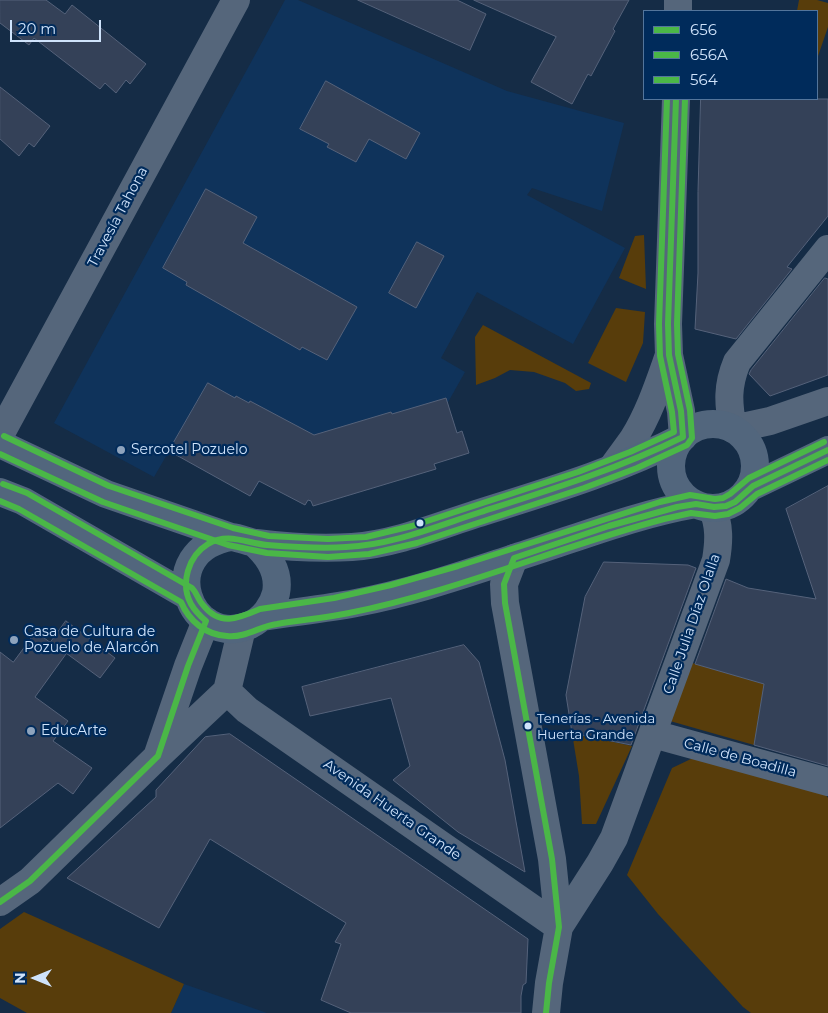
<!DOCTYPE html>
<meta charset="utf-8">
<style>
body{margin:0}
#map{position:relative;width:828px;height:1013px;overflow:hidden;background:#152c46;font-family:Montserrat,sans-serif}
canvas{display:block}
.legend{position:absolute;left:643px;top:10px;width:175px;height:90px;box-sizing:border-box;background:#002b5b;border:1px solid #53759b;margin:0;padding:6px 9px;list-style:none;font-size:15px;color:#cfe3fb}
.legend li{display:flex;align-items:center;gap:10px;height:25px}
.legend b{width:25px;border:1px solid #53759b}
.north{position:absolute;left:10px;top:953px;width:50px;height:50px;-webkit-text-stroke:4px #002b5b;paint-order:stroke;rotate:270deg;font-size:14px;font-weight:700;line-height:20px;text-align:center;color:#cfe3fb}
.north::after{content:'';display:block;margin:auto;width:18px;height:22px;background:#cfe3fb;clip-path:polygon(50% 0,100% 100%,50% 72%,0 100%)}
.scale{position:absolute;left:10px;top:20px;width:91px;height:22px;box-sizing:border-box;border:2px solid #cfe3fb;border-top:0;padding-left:6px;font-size:15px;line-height:18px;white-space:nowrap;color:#cfe3fb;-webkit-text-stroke:4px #002b5b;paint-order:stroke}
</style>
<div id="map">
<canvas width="828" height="1013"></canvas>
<ul class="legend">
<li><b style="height:6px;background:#4ab747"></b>656</li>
<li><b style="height:6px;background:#4ab747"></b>656A</li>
<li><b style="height:6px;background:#4ab747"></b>564</li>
</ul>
<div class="north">N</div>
<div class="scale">20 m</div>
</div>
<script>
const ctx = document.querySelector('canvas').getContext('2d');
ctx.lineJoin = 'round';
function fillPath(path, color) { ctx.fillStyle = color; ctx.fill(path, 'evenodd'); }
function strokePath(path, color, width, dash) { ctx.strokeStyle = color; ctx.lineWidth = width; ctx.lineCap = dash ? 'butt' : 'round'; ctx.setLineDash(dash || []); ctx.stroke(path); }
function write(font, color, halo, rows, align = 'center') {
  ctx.font = font + ' Montserrat,sans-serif'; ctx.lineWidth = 4.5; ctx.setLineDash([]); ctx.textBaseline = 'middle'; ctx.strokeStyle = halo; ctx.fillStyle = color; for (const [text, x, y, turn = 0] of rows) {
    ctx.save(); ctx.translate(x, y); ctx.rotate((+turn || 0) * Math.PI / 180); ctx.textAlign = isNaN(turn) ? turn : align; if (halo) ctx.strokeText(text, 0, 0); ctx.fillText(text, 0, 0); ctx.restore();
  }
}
const built = new Path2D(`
 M285 0H298L507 91 624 123 602 211 532 188 527 195 625 248 573 344 477 292 441 358 465 372 447 404 461 455 310 501 263 476 250 496 169 451 154 477 54 423Z
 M184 984 267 1013H171Z`);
const green = new Path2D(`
 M799 0H817L828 3V27L817 59V11H797Z
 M644 235 646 289 619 278 635 236Z
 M616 308 645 312 643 343 626 382 588 363Z
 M483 325 591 383 589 389 576 391 565 383 534 372 510 370 495 378 476 385 475 337Z
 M689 662 764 684 754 745 670 721Z
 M572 733 632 746 596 824H582L579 776Z
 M693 758 826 795 828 798V1013H751L743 1007 658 914 627 875 672 768Z
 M24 912 184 984 171 1013H27L0 998V929Z`);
const building = new Path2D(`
 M0 0H46L65 14 72 5 146 64 130 84 126 80 116 93 105 83 100 89 34 38 29 45 0 23Z
 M358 0H457L486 14 470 50Z
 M474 0H629L613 29 615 31 591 76 588 74 572 104 531 82 556 37Z
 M326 81 420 133 406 159 369 139 356 162 327 147 329 144 300 129Z
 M0 87 50 126 34 147 29 143 19 156 0 139Z
 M701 99H828V216L787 267 792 269 736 339 695 329 698 273V192Z
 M206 189 257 217 243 243 357 307 327 360 302 347 300 350 186 285 187 282 163 268Z
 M417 242 444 256 416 308 389 293Z
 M825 278 828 279V375L770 396 749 374 751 370Z
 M208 383 235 398 236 396 249 403 250 401 314 435 391 412 392 414 446 398 457 433 462 431 469 453 434 464 436 469 313 506 311 501 308 500 305 505 259 481 250 496 169 451Z
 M828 486V766L754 745 764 684 695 664 726 579 748 588 816 599 786 509Z
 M604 562 688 565 696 568 631 745 572 733 566 695 585 597Z
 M66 621 115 658 100 678 51 642Z
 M36 632 66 654 35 697 68 721 53 741 92 768 73 794 58 783 0 828V652L13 662Z
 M464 645 479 662 505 760 525 872 458 832 393 780 410 766 391 698 310 716 302 687Z
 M230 734 528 939 526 983 523 985 521 996V1013H351L321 1000 341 944 335 942 346 923 210 839 159 928 67 878 156 797V790L205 737Z`);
const minor = new Path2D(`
 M678 11V0
 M676 99 668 324 669 355 681 411 683 437
 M828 249 737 362C727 386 728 403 733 429L770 421 828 401
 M0 435 236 0
 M612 468C619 458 626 449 633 439 649 414 659 383 669 355
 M514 558 504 584 505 603 552 859 559 927 549 983 546 1013
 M227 691 247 710 559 927
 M653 734 828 782
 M158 754 188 666 206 621
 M0 902 30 881 158 756 227 691 242 628
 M559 927 600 863 614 838 716 560C719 542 720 525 712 508`);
const major = new Path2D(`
 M671 466a42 42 0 1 1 84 0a42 42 0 1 1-84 0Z
 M0 444 106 494 231 537C241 538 248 542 256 543 287 547 320 549 352 547 394 544 436 527 476 514 546 492 618 471 683 437
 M749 488 828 450
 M0 492 23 501 188 596
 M231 537C153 551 189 650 250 625 263 619 273 606 276 593 280 572 269 556 254 543
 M262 617C293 612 325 609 356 603 410 593 462 575 514 558 575 539 633 515 696 504`);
const bus1 = new Path2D(`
 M0 902 30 881 158 756 188 666 206 621C200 616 195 611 191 604 180 584 188 556 208 544 228 532 246 543 267 545 293 547 320 549 346 547 393 545 437 526 481 512 550 490 618 469 683 437L681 411 669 355 668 324 676 99
 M546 1013 549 983 559 927 552 859 505 603 504 584 514 558 609 526 677 507 696 504 714 507 726 506 735 502 753 486 828 450`);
const bus2 = new Path2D(`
 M0 454 103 502 228 545 267 553 328 557 369 554 417 543 584 488 637 468 687 445 692 438 690 410 678 354 677 324 685 99
 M0 501 19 509 181 602C189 621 206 635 227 636 246 638 260 626 277 624 301 620 325 618 349 613 457 591 558 547 664 519L691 513 715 516 728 514 740 508 757 494 828 460`);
const bus3 = new Path2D(`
 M4 436 109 486 233 528 269 536 328 539 366 537 412 526 578 472 630 452 674 432 672 412 660 356 659 324 667 99
 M3 484 27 493 192 588C197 593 198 600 203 605 220 627 239 618 260 609L334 598 391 585 458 566 660 502 690 495 715 499 723 498 730 494 749 478 824 442`);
const markers = [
 [121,450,5,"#8ea3bc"],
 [420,523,4.5,"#cfe3fb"],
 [14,640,5,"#8ea3bc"],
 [528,726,4.5,"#cfe3fb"],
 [31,731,5,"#8ea3bc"]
];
const busNames = [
 ["Tenerías - Avenida",537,719],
 ["Huerta Grande",537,735]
];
const streetNames = [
 ["Travesía Tahona",118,217,-62],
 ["Calle Julia Díaz Olalla",692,624,-71],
 ["Calle de Boadilla",740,758,15],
 ["Avenida Huerta Grande",392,810,35]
];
const poiNames = [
 ["Sercotel Pozuelo",131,450],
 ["Casa de Cultura de",24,632],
 ["Pozuelo de Alarcón",24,648],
 ["EducArte",41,731]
];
fillPath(built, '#0f335b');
fillPath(green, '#583d0b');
fillPath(building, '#344158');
strokePath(building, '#55627a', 1);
strokePath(minor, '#55667b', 28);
strokePath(major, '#52667d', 28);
strokePath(bus1, '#4ab747', 6);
strokePath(bus2, '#4ab747', 6);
strokePath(bus3, '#4ab747', 6);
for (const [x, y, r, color] of markers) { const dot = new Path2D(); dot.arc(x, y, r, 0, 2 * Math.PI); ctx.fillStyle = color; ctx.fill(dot); strokePath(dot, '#002b5b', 2); }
write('13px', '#cfe3fb', '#002b5b', busNames, 'left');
write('14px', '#cfe3fb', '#002b5b', streetNames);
write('14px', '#cfe3fb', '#002b5b', poiNames, 'left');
</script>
